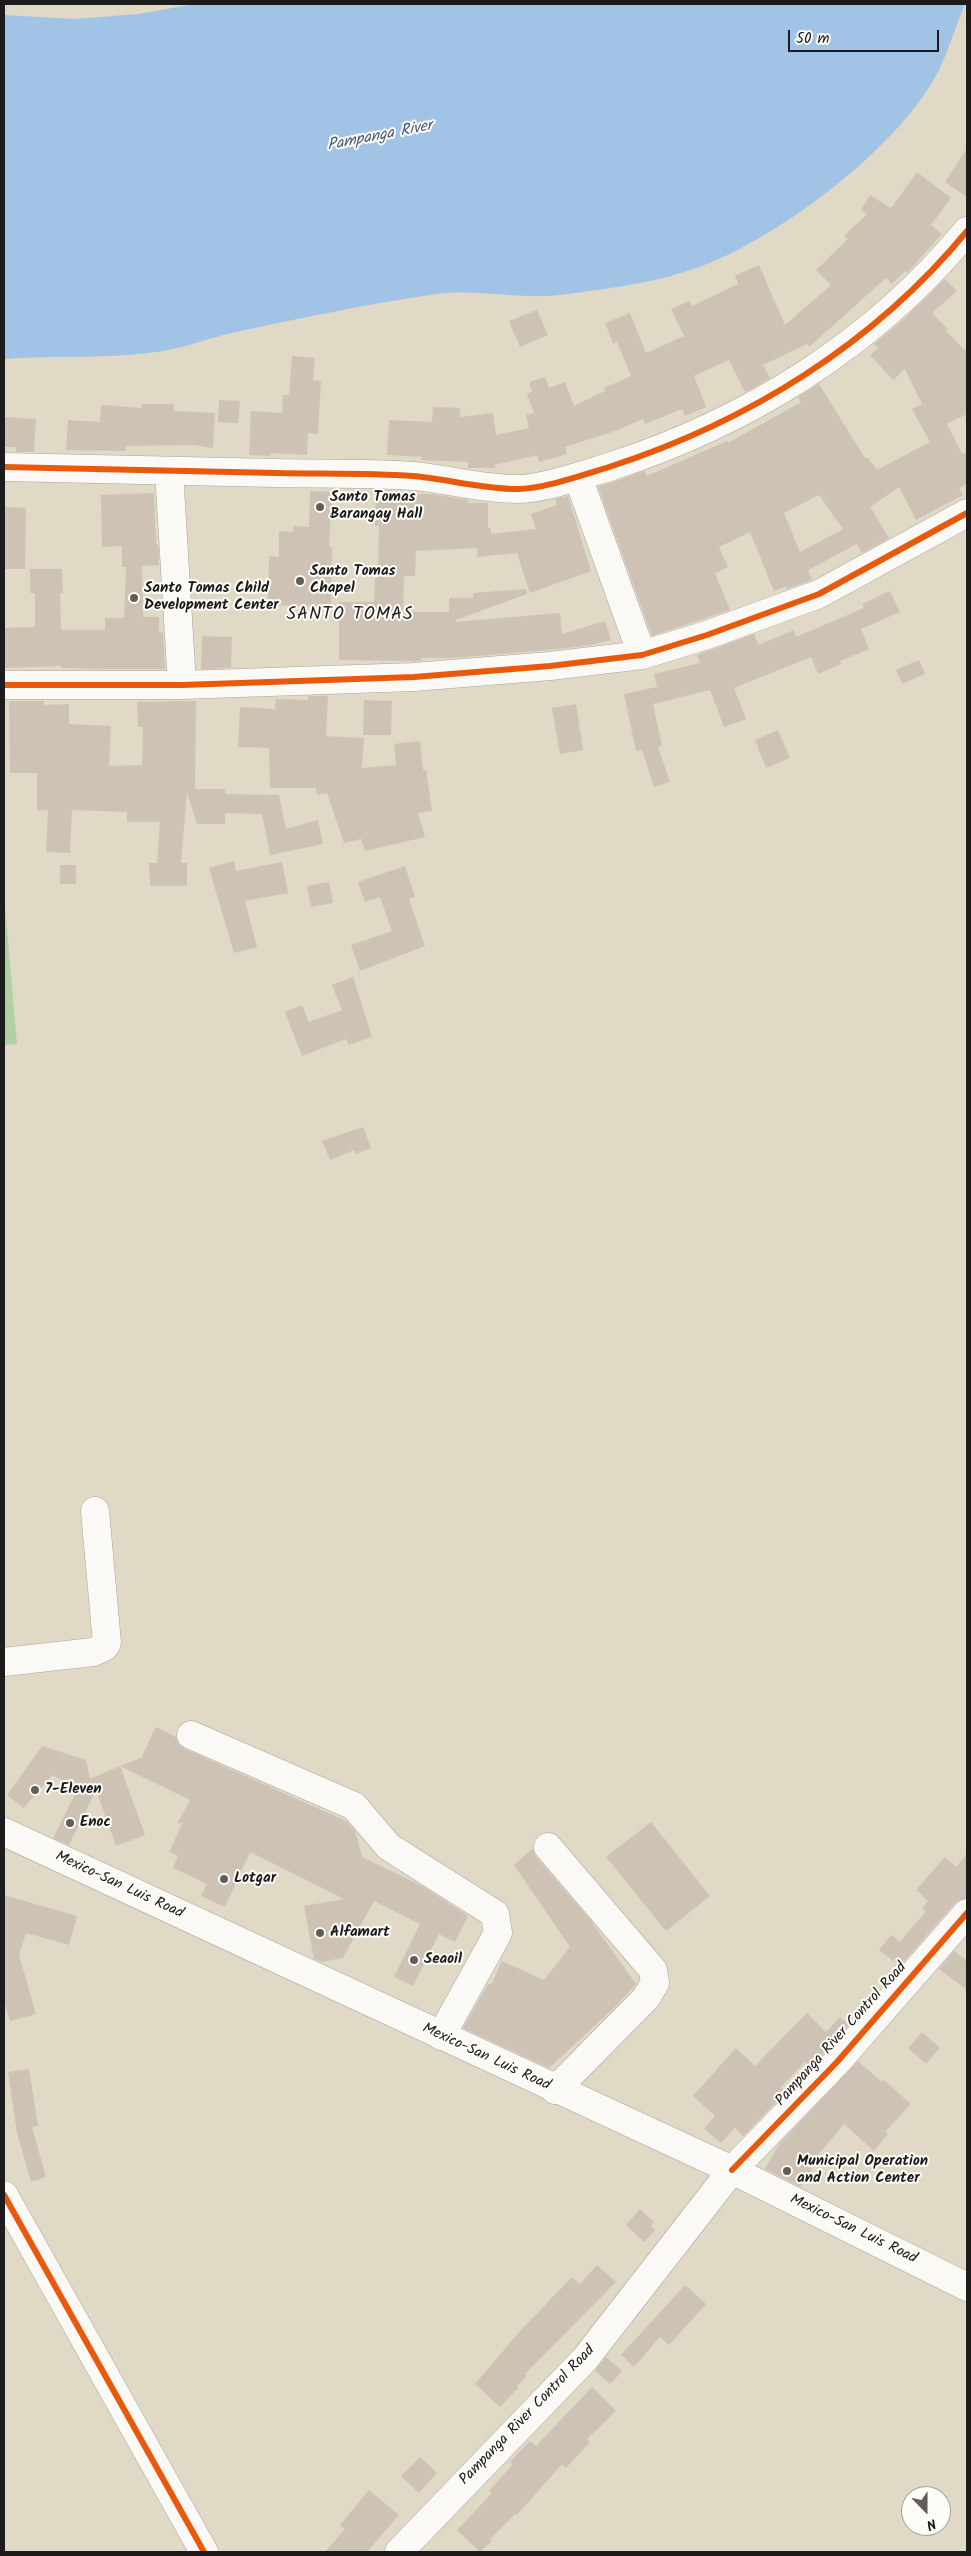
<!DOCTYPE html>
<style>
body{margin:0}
#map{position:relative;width:971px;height:2556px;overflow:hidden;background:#e0d9c6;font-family:Kalam,sans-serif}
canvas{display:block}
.frame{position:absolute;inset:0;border:5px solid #1c1c1c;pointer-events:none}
.north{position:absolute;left:901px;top:2486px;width:50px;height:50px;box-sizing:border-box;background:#fdfcf7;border:1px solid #a3a29f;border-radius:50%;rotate:158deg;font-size:14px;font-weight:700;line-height:20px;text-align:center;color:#1c1c1c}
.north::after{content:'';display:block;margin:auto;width:18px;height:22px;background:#615e58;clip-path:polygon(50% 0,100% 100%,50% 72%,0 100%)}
.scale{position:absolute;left:788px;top:30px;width:151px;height:22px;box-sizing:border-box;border:2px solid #1c1c1c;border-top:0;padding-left:6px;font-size:15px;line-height:18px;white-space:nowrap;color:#1c1c1c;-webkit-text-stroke:4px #fdfcf7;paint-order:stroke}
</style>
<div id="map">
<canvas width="971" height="2556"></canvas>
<div class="frame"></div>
<div class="north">N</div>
<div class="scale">50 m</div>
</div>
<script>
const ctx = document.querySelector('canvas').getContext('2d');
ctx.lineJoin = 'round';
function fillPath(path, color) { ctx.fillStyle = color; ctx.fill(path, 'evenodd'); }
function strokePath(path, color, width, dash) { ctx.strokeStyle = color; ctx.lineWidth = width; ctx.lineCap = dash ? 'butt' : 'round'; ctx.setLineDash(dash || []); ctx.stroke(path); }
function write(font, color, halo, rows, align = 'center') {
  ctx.font = font + ' Kalam,sans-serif'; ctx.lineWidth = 4; ctx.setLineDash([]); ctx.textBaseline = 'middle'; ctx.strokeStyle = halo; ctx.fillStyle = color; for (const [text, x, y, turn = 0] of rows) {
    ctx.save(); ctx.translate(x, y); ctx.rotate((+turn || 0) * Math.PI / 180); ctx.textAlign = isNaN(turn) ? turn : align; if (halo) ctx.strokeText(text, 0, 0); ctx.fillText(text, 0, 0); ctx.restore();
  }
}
const green = new Path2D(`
 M4 894 17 1044 4 1045Z`);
const water = new Path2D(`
 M195 4H965C956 25 949 49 939 70 901 145 788 230 712 262 673 278 631 286 589 291 570 294 549 297 529 296 498 295 468 290 436 294 368 304 299 318 232 333 212 337 193 345 173 349 118 360 60 355 4 359V15L75 19 138 14Z`);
const building = new Path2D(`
 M967 148V197L945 182Z
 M917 172 951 198 931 225 942 234 907 273 905 271 892 284 886 278 809 347 807 344 763 365 770 378 751 389 745 392 729 360 694 376 706 407 685 416 682 409 645 424 643 419 615 431 565 447 567 454 539 462 537 455 495 465V468H468V462L421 460 422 457 387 455 389 420 432 422 433 407 460 408V417L493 413 496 435 529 428 526 415 534 413 527 394 532 392 529 382 545 377 549 388 565 382 574 406 605 391 604 388 631 376 617 342 613 344 605 323 630 313 646 353 684 336 671 309 689 301 692 306 738 284 735 276 759 265 785 325 831 285 816 270 848 239 844 236 867 214 861 210 870 195 891 208Z
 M945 279 957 291 932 313 948 329 946 331 967 352V414L947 424 962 454 967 451V484L959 488 963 495 916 520 899 487 870 507 889 538 862 553 857 544 808 570 812 580 787 589 786 586 774 591 750 532 719 547 728 567 715 573 730 610 652 636 598 487 645 471 647 476 727 441 728 443 801 402 798 397 819 384 865 458 867 457 877 470 930 442 912 409 922 404 905 369 893 380 870 355 878 348 874 344 902 321ZM819 495 843 529 800 552 784 513Z
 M537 310 548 335 520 347 509 321Z
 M292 356 315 358 313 380 321 381 318 434 308 433 307 455 271 453V456L249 455 251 411 282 413 283 395H289Z
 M219 400 240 401 238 423 218 422Z
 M142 404H174V411L215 413 213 448 194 445 126 446 125 451 66 450 68 420 100 422 101 405 142 408Z
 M4 417 36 419 34 452H16V447H4Z
 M376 490 412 492V494H431L468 500V503H488V528H491V534L536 529 531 514 557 505 555 499 568 496 591 571 530 593 517 553 477 557V548L416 551 415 576H404L403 612H449V598H473V593L526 589 527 594 456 620V622L560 613 562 634 605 621 611 640 591 645 548 650 452 658H421V661H413L339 660V602H374L375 578H378L379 526H375Z
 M310 491 332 492 329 547H332L331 607 268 605 269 556 279 557V531L293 532V526L309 527Z
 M154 493 156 544H158L159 565 142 566 143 617H159V632L163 633 165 669H105L61 668V666L4 668V628L35 627V593H30V569H62L63 593H60L61 630H105V618H124L126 567H122V546L102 547 101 495Z
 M4 507 26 508 25 569H4Z
 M890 591 900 612 861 629 869 649 840 661 841 664 818 674 811 657 734 688 746 719 724 727 710 690 653 704 662 746 658 747 670 782 654 787 642 750 636 751 624 694 657 687 654 674 700 663 697 655 754 634 758 645 794 630 796 637 864 608 862 604Z
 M202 636 232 637 231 668 201 669Z
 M919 660 925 674 902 684 896 670Z
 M308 696H328L326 736 364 738 362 768 396 765 394 744 420 741 423 770H426L432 811 418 813 425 837 365 851 361 839 344 843 327 793 317 795 316 788H270L269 748 238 747 240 707 275 709 276 699 308 700Z
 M364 700 392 701 391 735H363Z
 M9 701H44V705L69 704V724L111 726 109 766 142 765 143 727H138L137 702 196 701 195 789H225V794L279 795 286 829 318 820 323 844 270 855 262 814 225 813V824H197L187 792 181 863H187V886H150L149 863H157L160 822H127V812L72 810 70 853 46 852 48 810H37V773H10Z
 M576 704 583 750 560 754 552 708Z
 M778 730 790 758 766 768 755 740Z
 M234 861 236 871 282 862 288 893 245 901 257 947 234 953 209 868Z
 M60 865H76V884H60Z
 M405 866 415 897 409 899 425 946 360 971 351 945 392 931 380 897 365 902 358 882Z
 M329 882 333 903 311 907 307 886Z
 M353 977 372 1037 349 1045 346 1039 302 1056 285 1012 302 1005 309 1022 342 1010 332 985Z
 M363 1127 371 1148 356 1154 354 1150 330 1160 322 1141Z
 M156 1727 176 1737 178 1744 185 1749 346 1821 355 1831 362 1857 422 1886 468 1916 455 1942 439 1934 413 1986 394 1977 420 1924 374 1901 343 1958 321 1962 314 1959 304 1906 344 1899 250 1852 225 1907 201 1896 207 1884 173 1868 178 1856 169 1852 183 1822 177 1824 190 1800 120 1766 141 1758Z
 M42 1746 86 1760 90 1779 120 1766 145 1835 116 1846 96 1790 69 1845 53 1838 78 1788 52 1775 24 1808 7 1795Z
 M651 1822 710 1896 666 1931 606 1857Z
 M533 1848 536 1857 591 1921 636 1984 616 2006 549 2068 463 2028 488 1984 491 1985 502 1961 544 1980 570 1947 514 1865Z
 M967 1854V1898L955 1903 900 1966 879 1950 891 1935 900 1942 926 1911 922 1908 928 1901 916 1890 945 1857 956 1867Z
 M4 1895 77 1916 69 1945 26 1933 19 1955 36 2014 10 2021 4 2000Z
 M954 1951 967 1961V1990L939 1969Z
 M807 2013 826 2032 840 2017 849 2025 811 2067 805 2062 781 2087 786 2092 743 2136 735 2128 721 2143 704 2129 715 2116 693 2096 736 2048 755 2066Z
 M922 2032 940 2048 926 2064 908 2048Z
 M858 2061 882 2082 884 2080 911 2104 885 2132 888 2134 874 2151 844 2124 808 2167 812 2169 801 2187 765 2169 780 2143Z
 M29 2069 38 2126 32 2127 46 2177 31 2182 17 2133 8 2072Z
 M640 2209 654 2222 650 2226 655 2230 644 2242 626 2225Z
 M597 2265 616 2282 525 2374 527 2376 517 2386 518 2388 500 2407 475 2384 521 2330 572 2277 580 2284Z
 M685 2285 706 2304 669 2345 660 2337 634 2367 621 2355Z
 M606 2357 622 2371 610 2384 595 2371Z
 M592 2387 616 2411 587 2439 590 2442 566 2468 562 2464 517 2515 515 2514 490 2539 492 2541 480 2552 457 2530 492 2493 489 2491 513 2464 510 2462 530 2441 536 2446Z
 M420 2457 437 2473 419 2493 401 2476Z
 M369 2490 399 2515 367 2552H325L345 2529 340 2525Z`);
const minor = new Path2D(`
 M4 467C95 469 186 471 276 473 322 474 368 473 413 476 447 479 482 489 517 489 543 489 583 475 609 467 748 422 874 344 967 231
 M169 471 182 685
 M578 477 642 655
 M4 685H182L414 677 550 666 642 655 707 635 819 594 967 513
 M4 1662 93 1652 104 1647 107 1643 95 1511
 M191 1735 354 1806 389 1847 495 1914 498 1933 441 2036
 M548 1847 653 1970 655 1983 646 1998 555 2090
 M732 2170 837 2062 967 1913
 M4 2195 204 2552`);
const major = new Path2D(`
 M4 1832 732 2170 967 2287
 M399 2552 585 2359 732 2170`);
const cycleway = new Path2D(`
 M4 467C95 469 186 471 276 473 322 474 368 473 413 476 447 479 482 489 517 489 543 489 583 475 609 467 748 422 874 344 967 231
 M4 685H182L414 677 550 666 642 655 707 635 819 594 967 513
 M732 2170 837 2062 967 1913
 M4 2195 204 2552`);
const markers = [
 [320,507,5,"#615e58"],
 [300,581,5,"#615e58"],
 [134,598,5,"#615e58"],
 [35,1790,5,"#615e58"],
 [70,1823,5,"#615e58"],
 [224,1879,5,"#615e58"],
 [320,1933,5,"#615e58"],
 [414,1960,5,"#615e58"],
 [787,2171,5,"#615e58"]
];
const poiNames = [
 ["Santo Tomas",330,498],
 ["Barangay Hall",330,515],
 ["Santo Tomas",310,572],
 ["Chapel",310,589],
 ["Santo Tomas Child",144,589],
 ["Development Center",144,606],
 ["7-Eleven",45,1790],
 ["Enoc",80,1823],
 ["Lotgar",234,1879],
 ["Alfamart",330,1933],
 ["Seaoil",424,1960],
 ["Municipal Operation",797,2162],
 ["and Action Center",797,2179]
];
const streetNames = [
 ["Mexico-San Luis Road",119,1886,25],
 ["Pampanga River Control Road",842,2035,-48],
 ["Mexico-San Luis Road",486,2058,25],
 ["Mexico-San Luis Road",853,2230,26],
 ["Pampanga River Control Road",528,2416,-46]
];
const waterNames = [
 ["Pampanga River",380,137,-11]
];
const quarterNames = [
 ["SANTO TOMAS",350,616]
];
fillPath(green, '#b0d1a1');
fillPath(water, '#a0c3e6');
fillPath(building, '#cec2b5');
strokePath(minor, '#a9a599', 29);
strokePath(major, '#a9a599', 29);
strokePath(minor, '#faf9f6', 28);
strokePath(major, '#faf9f6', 28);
strokePath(cycleway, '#e8590c', 6);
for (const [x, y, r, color] of markers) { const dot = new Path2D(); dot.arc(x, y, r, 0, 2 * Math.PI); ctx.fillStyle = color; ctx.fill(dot); strokePath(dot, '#fdfcf7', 2); }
write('bold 15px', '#1c1c1c', '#fdfcf7', poiNames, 'left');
write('15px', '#1c1c1c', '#fdfcf7', streetNames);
write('italic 16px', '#465b72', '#fdfcf7', waterNames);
ctx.letterSpacing = '1px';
write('18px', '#1c1c1c', '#fdfcf7', quarterNames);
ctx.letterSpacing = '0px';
</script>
